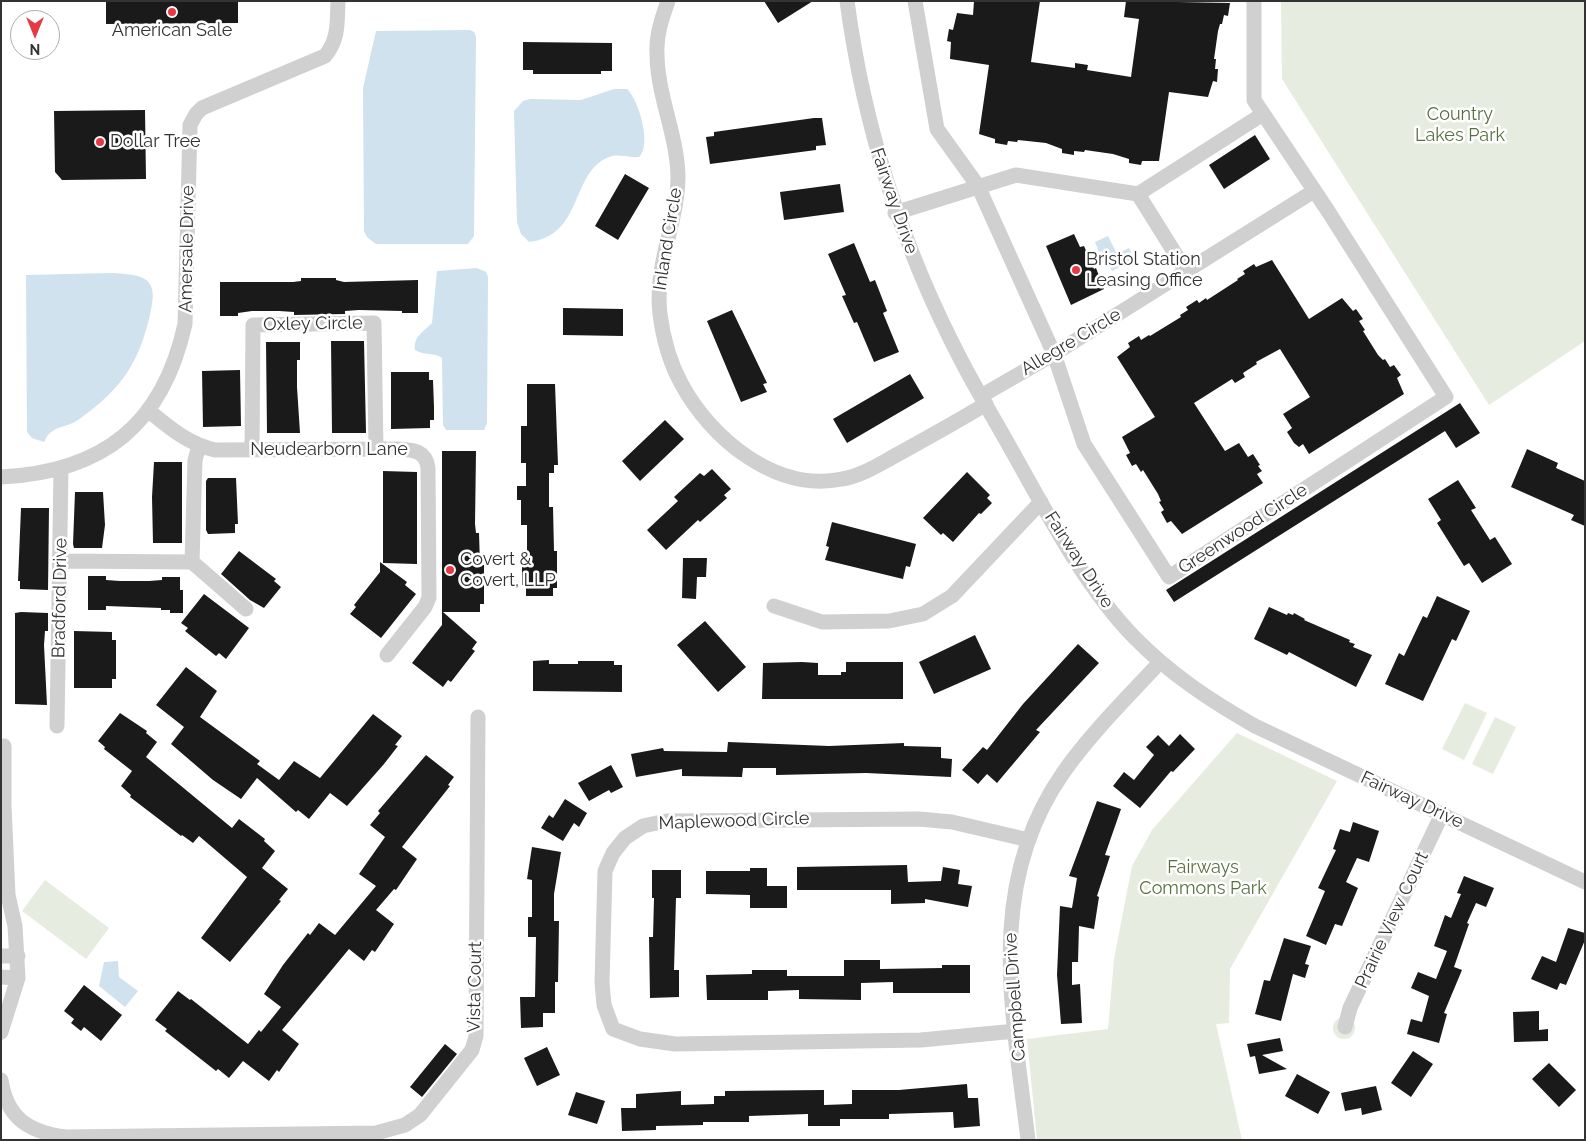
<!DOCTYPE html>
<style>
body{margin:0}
#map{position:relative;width:1586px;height:1141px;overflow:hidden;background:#fff;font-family:Raleway,sans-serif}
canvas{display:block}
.frame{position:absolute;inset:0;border:2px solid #333;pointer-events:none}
.north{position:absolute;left:10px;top:10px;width:50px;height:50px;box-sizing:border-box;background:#fff;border:1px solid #adadad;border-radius:50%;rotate:180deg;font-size:14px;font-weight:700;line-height:20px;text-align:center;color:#333}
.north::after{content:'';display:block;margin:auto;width:18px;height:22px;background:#e63946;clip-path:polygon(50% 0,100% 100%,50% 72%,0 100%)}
</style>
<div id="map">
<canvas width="1586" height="1141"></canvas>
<div class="frame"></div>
<div class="north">N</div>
</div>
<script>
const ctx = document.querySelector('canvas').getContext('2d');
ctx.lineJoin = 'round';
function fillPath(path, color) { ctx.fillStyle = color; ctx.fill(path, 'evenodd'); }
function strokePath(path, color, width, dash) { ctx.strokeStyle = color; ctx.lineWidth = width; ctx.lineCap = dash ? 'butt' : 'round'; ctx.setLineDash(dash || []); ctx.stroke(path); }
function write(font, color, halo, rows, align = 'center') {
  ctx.font = font + ' Raleway,sans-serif'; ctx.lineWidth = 5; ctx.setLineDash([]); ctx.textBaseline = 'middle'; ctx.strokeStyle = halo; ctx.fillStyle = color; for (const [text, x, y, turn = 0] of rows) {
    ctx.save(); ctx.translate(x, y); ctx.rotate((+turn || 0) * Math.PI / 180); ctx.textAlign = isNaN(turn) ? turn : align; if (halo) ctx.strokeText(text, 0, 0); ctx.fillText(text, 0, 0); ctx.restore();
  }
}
const green = new Path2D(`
 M1281 1H1585V341L1489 405 1282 79Z
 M1465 703 1487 713 1464 760 1442 749Z
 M1495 717 1516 727 1493 774 1472 764Z
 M1237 733 1337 781 1230 969 1229 1023 1216 1024 1242 1140H1037L1027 1039 1108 1029 1114 959 1132 866 1152 830Z
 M45 880 109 928 86 959 22 911Z
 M1333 1028a11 11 0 1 1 22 0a11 11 0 1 1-22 0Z`);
const water = new Path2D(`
 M470 30 474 32 476 37 474 236 468 244H376L367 237 364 231 363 88 376 31Z
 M614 89H627C639 100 652 146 639 157 629 158 618 153 609 157 570 172 584 236 529 242L521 234 517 222 514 111 523 101 530 99 581 100Z
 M1108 236 1117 254 1129 248 1136 263 1127 267 1125 264 1112 271 1102 251 1099 252 1095 242Z
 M477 268 486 272 488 277 487 423 484 430H446L443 425 442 358C434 352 424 356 415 350 413 337 423 332 432 323L437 271Z
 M112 273C140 275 159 275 151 310 140 362 122 389 78 420 70 426 57 426 50 433 47 435 46 439 44 442L32 438 27 432 26 275Z
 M118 961 119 977 138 991 125 1007 99 986 104 962Z`);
const building = new Path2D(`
 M106 1H238V23L106 24Z
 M764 1H813L778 23Z
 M974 1H1040L1031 62 1075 68V63L1088 65 1087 70 1131 77 1139 19 1124 17 1126 1 1230 3 1228 16 1224 15 1222 24H1220L1218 31 1214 59H1216L1215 69H1218L1217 82 1213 81 1208 97 1169 92 1159 161H1142L1141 165 1129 163V159L1113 154 1085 150 1084 152 1074 151V155L1062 153V149L1046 143 1018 140 1017 142 1008 141 1007 145 995 143V139L979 134 989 65 950 59 951 42 947 41 949 29 953 30 957 13 973 15Z
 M523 42 612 43V71H601V74H533V70H523Z
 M145 110 146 179 62 180 55 172 54 111Z
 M814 118H822L826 145 816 146V150L710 164 706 137 714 136V132Z
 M1255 135 1270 159 1224 189 1209 165Z
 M625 174 649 188 618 240 595 226Z
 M840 184 844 212 784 220 780 192Z
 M1074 234 1080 247 1084 246 1094 269 1096 268 1104 289 1071 305 1046 246Z
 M854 243 870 282 875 280 887 311 883 313 899 352 874 362 857 322 854 323 842 296 846 295 828 254Z
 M1272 260 1309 319 1342 298 1353 311 1356 309 1363 319 1359 321 1365 330 1363 331 1378 355 1383 360 1385 359 1390 367 1394 365 1401 375 1397 378 1404 394 1309 454 1303 444 1299 447 1294 443 1287 432 1292 428 1283 414 1310 397 1280 349 1256 362 1257 364 1243 373 1245 377 1235 383 1232 379 1194 403 1225 451 1239 443 1248 457 1253 454 1260 465 1258 466 1262 471 1257 474 1263 483 1182 534 1171 521 1167 523 1161 512 1164 510 1159 502 1161 501 1158 494 1143 470 1141 472 1136 464 1132 466 1126 455 1130 453 1122 437 1155 417 1117 357 1130 347 1128 343 1139 336 1141 340 1149 335 1150 336 1181 317 1180 315 1188 310 1186 307 1197 300 1199 303 1206 298 1207 300 1238 280 1237 279 1245 274 1243 271 1254 264 1256 267Z
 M301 278H336V280L344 282 418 280V313H402V311L359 310 345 311V314L294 315V312L279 311H252L238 313V316H220V282H293L301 281Z
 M563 308 623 309V336L563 335Z
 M732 310 767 383 763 384 767 392 741 402 707 321Z
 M331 341H364L366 433H332Z
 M266 342H300V360H297V387L300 433H267Z
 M240 370 241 426 203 427 202 371Z
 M391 372H429V380H433L434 407V420H430V428L391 429Z
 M910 374 924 398 847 443 833 419Z
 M527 384H555L558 465H554V473H549V507H553L554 551H557V588H553V596H526V585H522V550H527V525H521V500H517V486H526V463H521V426H527Z
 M1460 403 1480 433 1456 448 1445 431 1174 602 1166 590Z
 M665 420 684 439 640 481 622 461Z
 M1527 449 1558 463 1556 468 1585 481V526L1571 520 1574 515 1511 487Z
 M442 451H476L475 524 476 533H479L480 565H484V604H480V612H443L477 642 472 649 475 651 451 682 448 680 443 687 412 663 442 625Z
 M154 462H182V543H153L152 497Z
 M712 469 731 489 724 495 727 498 700 522 698 520 666 550 647 530 678 501 674 497 700 473 704 476Z
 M383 471 417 472V564L383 563Z
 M967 472 990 495 987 498 992 503 981 514 979 513 953 542 943 533 941 535 923 518Z
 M208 478H236L238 524H235V533L208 534 206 530V481Z
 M1458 480 1476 508 1471 510 1490 540 1495 537 1512 564 1482 583 1469 563 1464 566 1437 523 1441 520 1428 499Z
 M75 492H103L105 525 102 548H74L73 544Z
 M21 508H49L48 590 20 589V581H18Z
 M832 522 916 544 910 567 906 566 903 579 825 560 829 547 826 546Z
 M239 551 276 579 274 581 281 587 264 608 250 600 221 574Z
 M683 558H707L706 577H697L696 599 682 598Z
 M380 562 407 582 405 585 416 594 381 638 350 614 356 607 354 605 380 572Z
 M88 576H106V580L120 581H149L162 580V577H180V590H183V613H170V610H161V608L106 606V610H88Z
 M204 594 249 628 226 659 219 653 216 656 206 648 185 631 188 628 181 623Z
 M1437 596 1470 611 1456 641 1452 639 1423 701 1385 684 1399 653 1404 656 1423 616 1427 618Z
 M1269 607 1287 615 1288 613 1293 615 1294 613 1305 619 1304 620 1350 640 1349 642 1355 644 1353 647 1372 655 1356 687 1289 652 1287 655 1254 639Z
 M21 612 48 613V631H45L44 645 47 705 15 704V613Z
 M705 621 746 667 718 692 677 645Z
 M74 631 112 632V640H116V679H112V688H74Z
 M975 635 991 669 934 694 919 662Z
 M1078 644 1099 663 1036 730 1040 732 997 783 987 774 978 784 962 770 983 747 987 750 1023 704Z
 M549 660V664H578V661H614V665H622V692L533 691V661Z
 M802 662 818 663V675H841V672H846V662H903V699H762L763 663Z
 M186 667 217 691 200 717 260 761 257 764 279 780 294 761 320 778 373 714 402 736 395 745 398 746 384 764 347 806 330 793 309 819 298 810 296 812 257 778 241 799 213 780 171 744 184 727 156 705Z
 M120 713 147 731 146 733 157 742 146 757 232 828 239 819 265 839 264 841 275 851 262 868 288 889 279 900 281 901 230 962 201 938 247 877 199 836 193 843 182 835 181 836 130 797 131 795 121 786 132 771 104 749 105 747 98 741Z
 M1180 734 1195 749 1173 772 1171 771 1140 808 1113 786 1124 772 1134 780 1154 755 1146 747 1158 735 1169 746Z
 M728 742 829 746 904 743V746L941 747V758L952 759 951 777 866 773 776 775V768H743L742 777 682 776V769L636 777 631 754 663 748 664 751 727 752Z
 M426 755 454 777 448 785 450 786 402 847 417 859 396 890 394 889 376 910 394 924 375 952 372 950 364 961 349 949 282 1030 299 1044 279 1072 277 1070 269 1081 243 1061 229 1078 218 1069 216 1071 165 1031 167 1029 155 1020 178 991 190 1000 191 999 248 1044 259 1030 261 1032 281 1007 264 994 283 965 308 933 310 935 319 923 335 935 376 886 359 874 385 837 370 825 380 813 378 811Z
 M611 765 623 787 611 793 609 790 589 801 578 783Z
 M565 799 587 813 579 827 574 823 563 841 541 828 549 815 553 818Z
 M1097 801 1121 809 1105 855 1110 856 1097 896 1099 897 1094 929 1079 926 1078 962H1072V985L1080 984 1082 1023 1061 1024 1057 975 1060 906 1072 908 1077 878 1069 876Z
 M1353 822 1379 831 1369 862 1357 858 1346 882 1358 888 1342 926 1335 924 1326 945 1306 936 1325 891 1318 888 1336 850 1333 849 1340 829 1350 832Z
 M532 847 561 852 554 894V921H559L558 982H555V1013H543V1027L521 1028 520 997H535L536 937H528V917H532V880L527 879Z
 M907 865 908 882 941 881 943 867 960 870 958 884 972 886 968 907 925 899V903L891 904V890H797V867Z
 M750 868H767V886H787V908H750V895L706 894V871H750Z
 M652 870H681V898H676L674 970H679V997L650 998 649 937H653L654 898H652Z
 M1464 876 1494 888 1486 907 1476 903 1467 923 1469 924 1454 967 1462 970 1444 1013 1447 1014 1439 1043 1407 1034 1411 1019 1422 1022 1429 996 1411 988 1418 972 1436 979 1447 951 1434 946 1445 915 1451 918 1461 894 1457 893Z
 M1568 928 1585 933V940L1566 985 1560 983 1557 990 1531 979 1542 956 1556 962Z
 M1284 938 1311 946 1305 964 1309 965 1305 978 1293 974 1281 1021 1255 1014 1264 980 1270 981Z
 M844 960H880V969L942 968V965H970V993H893V982L861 983V1000L799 999V990L768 991V1000H707L706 975 752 974V970H787V976H844Z
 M84 985 122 1015 101 1041 84 1027 81 1031 71 1023 74 1019 64 1011Z
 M1539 1011V1030L1548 1029V1041L1514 1042 1513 1012Z
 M1280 1038 1283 1051 1262 1055 1287 1069 1259 1074 1255 1056 1250 1057 1247 1044Z
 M445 1044 457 1054 422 1097 410 1087Z
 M547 1047 560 1075 537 1086 524 1058Z
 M1413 1051 1433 1064 1411 1097 1391 1083Z
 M1549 1063 1576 1090 1559 1107 1532 1079Z
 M1297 1074 1330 1092 1318 1114 1285 1096Z
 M967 1084 968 1098H978L980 1126 954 1128 953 1112 889 1114V1119H840V1126H808V1114L749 1116V1122H703V1125L656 1126V1130L622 1131 621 1108H636V1094L681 1091V1105L714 1104V1096H725V1091L824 1090V1105L852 1104V1090H899Z
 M1376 1086 1382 1110 1362 1115 1361 1108 1345 1111 1341 1093Z
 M576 1092 605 1101 597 1124 568 1115Z`);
const street = new Path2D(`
 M668 1C662 18 656 35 657 53 657 95 677 134 678 176 678 223 654 264 660 314 663 338 669 361 681 383 710 438 776 493 842 479 864 475 881 463 900 453 929 437 958 421 986 404
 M847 1C864 128 902 247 961 360 978 393 998 425 1016 458 1049 517 1087 589 1134 637 1170 674 1211 701 1255 726L1585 882
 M915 1 937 129 978 186 1054 354 1084 444 1169 577 1446 397 1328 211 1254 100V1
 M1138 194 1186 271
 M895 213 1016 175 1138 194 1263 114
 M981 396 1054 354 1314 191
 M149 411C170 428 188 444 215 450L399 449C414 450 426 451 428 468L429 598 425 607 387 655
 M199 446 195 460 192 562 246 609
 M252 450 253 325 374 323 376 449
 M1 477C104 472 163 424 185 324L190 125 196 114 202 108 325 56C339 39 337 23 338 1
 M61 561 192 562
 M774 606 822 622 889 621 923 614 952 596 1041 502
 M57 726 61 469
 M1 956H18
 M1 977 18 978
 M1345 1027 1350 1008 1442 814
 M1016 1031 921 1040 675 1044 640 1039 613 1029 604 1005 602 983 605 871 613 853 625 838 643 826 666 821 919 819 952 822 1029 840
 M1 1032 18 978 15 926 8 895 4 805V746
 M1 1080C7 1119 29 1132 66 1137L376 1133 405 1125 420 1115 472 1050 476 1036 478 717
 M1028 1140C1013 1013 984 886 1063 773 1091 733 1127 698 1160 662`);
const markers = [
 [172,12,5,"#e63946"],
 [100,142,5,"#e63946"],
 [1076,270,5,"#e63946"],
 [450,570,5,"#e63946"]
];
const poiNames = [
 ["American Sale",172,31,"center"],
 ["Dollar Tree",110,142],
 ["Bristol Station",1086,260],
 ["Leasing Office",1086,281],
 ["Covert &",460,560],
 ["Covert, LLP",460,581]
];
const parkNames = [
 ["Country",1460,115],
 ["Lakes Park",1460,136],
 ["Fairways",1203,868],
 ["Commons Park",1203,889]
];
const streetNames = [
 ["Fairway Drive",894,201,71],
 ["Inland Circle",668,239,-81],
 ["Amersale Drive",187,249,-89],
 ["Oxley Circle",313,324,-1],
 ["Allegre Circle",1071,342,-31],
 ["Neudearborn Lane",329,450],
 ["Greenwood Circle",1243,529,-33],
 ["Fairway Drive",1079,560,57],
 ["Bradford Drive",60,598,-89],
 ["Fairway Drive",1412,800,25],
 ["Maplewood Circle",734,821,-2],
 ["Prairie View Court",1392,920,-65],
 ["Vista Court",475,987,-89],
 ["Campbell Drive",1015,997,-94]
];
fillPath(green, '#e6ecdf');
fillPath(water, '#cfe2ee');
fillPath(building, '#1a1a1a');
strokePath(street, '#d0d0d0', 15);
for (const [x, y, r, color] of markers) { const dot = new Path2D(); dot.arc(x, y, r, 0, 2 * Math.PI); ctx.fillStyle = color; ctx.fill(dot); strokePath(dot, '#fff', 2); }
write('18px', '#333', '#fff', poiNames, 'left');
write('18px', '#56703f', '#fff', parkNames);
write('18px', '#333', '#fff', streetNames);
</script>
